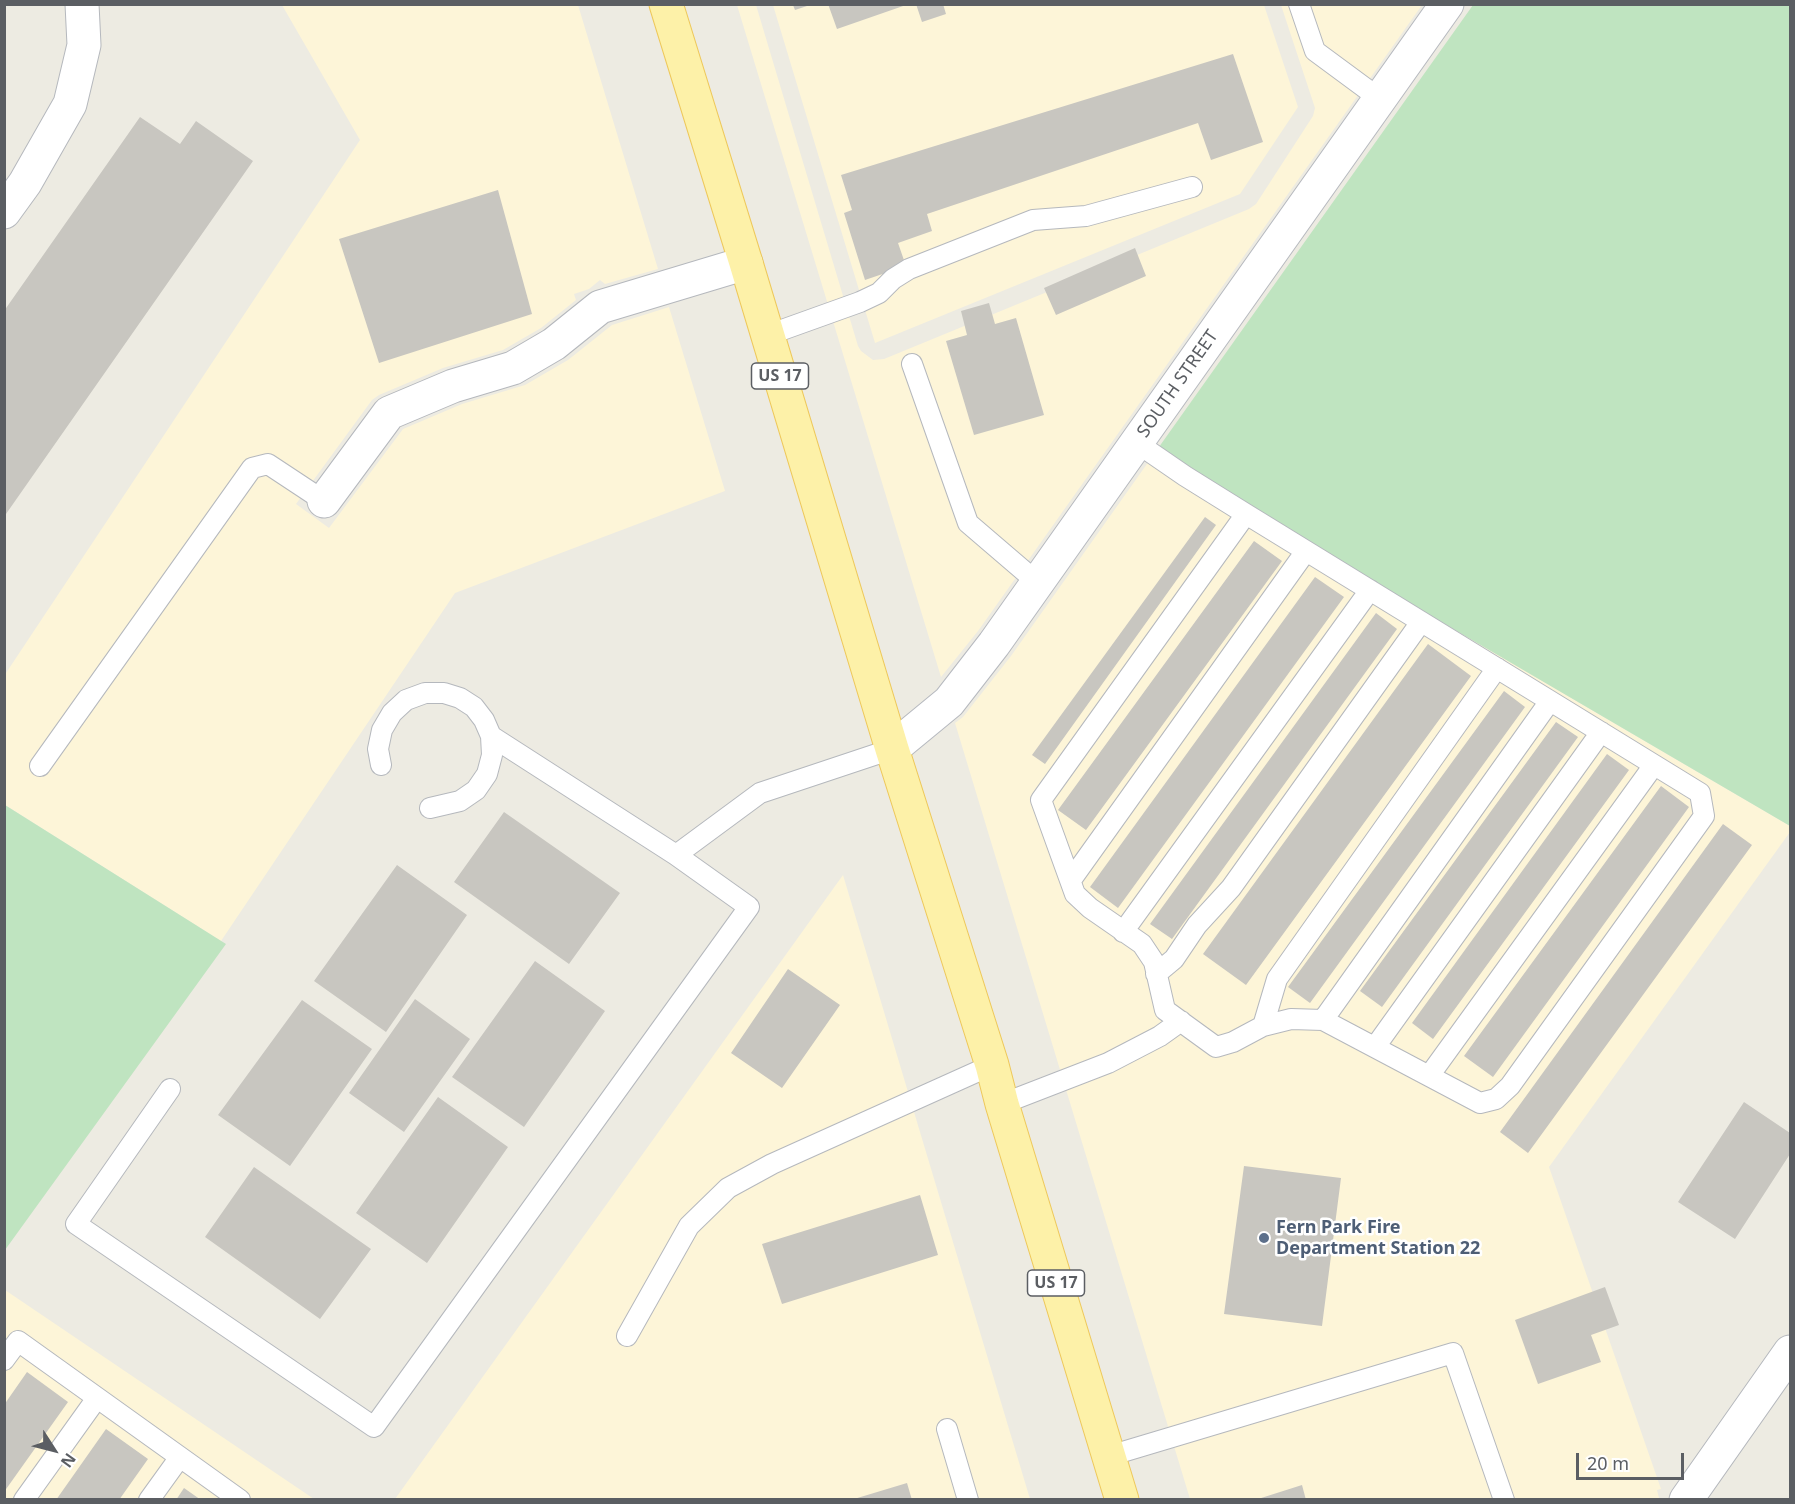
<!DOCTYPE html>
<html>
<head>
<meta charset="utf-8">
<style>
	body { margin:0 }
	#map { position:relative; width:1795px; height:1504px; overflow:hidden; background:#edebe2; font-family:"Noto Sans",sans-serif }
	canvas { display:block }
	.frame { position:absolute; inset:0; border:6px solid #5b5e63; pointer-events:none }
	.north { position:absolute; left:24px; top:1420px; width:60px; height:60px; -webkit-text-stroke:4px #fff; paint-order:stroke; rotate:126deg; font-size:16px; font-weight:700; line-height:24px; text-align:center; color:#5b5e63 }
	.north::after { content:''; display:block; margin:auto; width:21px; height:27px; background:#5b5e63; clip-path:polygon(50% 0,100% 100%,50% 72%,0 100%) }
	.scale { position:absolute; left:1576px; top:1453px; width:108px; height:27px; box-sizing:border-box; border:3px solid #5b5e63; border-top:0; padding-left:8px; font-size:18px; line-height:21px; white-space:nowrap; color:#5b5e63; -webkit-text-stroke:4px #fff; paint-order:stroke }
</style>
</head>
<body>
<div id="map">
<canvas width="1795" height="1504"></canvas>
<div class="frame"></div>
<div class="north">N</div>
<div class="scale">20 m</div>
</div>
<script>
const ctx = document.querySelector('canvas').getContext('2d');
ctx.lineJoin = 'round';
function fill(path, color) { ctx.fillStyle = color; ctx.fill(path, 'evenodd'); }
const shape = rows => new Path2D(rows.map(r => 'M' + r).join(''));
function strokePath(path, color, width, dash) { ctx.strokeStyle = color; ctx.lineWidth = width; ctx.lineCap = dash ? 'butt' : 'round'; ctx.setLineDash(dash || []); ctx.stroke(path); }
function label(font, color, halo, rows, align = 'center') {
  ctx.font = font + ' "Noto Sans",sans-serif'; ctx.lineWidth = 5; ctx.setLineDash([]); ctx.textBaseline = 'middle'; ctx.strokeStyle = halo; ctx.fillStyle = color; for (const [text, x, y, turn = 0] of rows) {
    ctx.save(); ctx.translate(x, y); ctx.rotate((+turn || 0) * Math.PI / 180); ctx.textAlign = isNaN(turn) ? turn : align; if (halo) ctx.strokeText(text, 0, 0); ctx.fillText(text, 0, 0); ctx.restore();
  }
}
fill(shape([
	[282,5,578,5,658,269,605,284,600,280,589,289,574,294,576,300,541,328,503,350,443,368,379,395,372,400,296,504,329,528,403,429,462,404,525,385,568,360,612,325,669,307,725,491,455,593,221,941,5,805,4,676,360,140],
	[737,5,756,5,858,346,861,351,873,360,884,359,1249,209,1256,204,1313,116,1315,108,1281,5,1422,5,978,631,941,677],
	[773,5,1264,5,1298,107,1240,194,875,343],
	[1154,454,1790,826,1790,832,1549,1167,1661,1489,1657,1490,1659,1498,1657,1500,1190,1499,955,723,963,717,1011,656],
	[843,875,1030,1499,395,1499],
	[5,1290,314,1499,5,1499]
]), '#fdf5d8');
fill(shape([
	[1473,5,1790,5,1790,826,1154,454],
	[5,805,226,944,5,1250]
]), '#bfe4c0');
fill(shape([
	[828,4,906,4,906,5,837,29],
	[916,4,943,4,946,14,922,22],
	[793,5,810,5,795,10],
	[1233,54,1263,142,1211,160,1198,123,927,214,932,231,898,243,906,266,865,280,844,213,852,210,841,175],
	[140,117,180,144,196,121,253,161,6,514,4,513,4,311],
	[498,190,532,314,379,363,339,239],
	[1135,248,1146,276,1056,315,1044,288],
	[989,303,995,324,1016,318,1044,415,974,435,946,341,967,335,961,311],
	[1205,517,1216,525,1045,764,1032,755],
	[1254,541,1282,561,1086,830,1058,810],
	[1315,577,1344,597,1118,908,1090,887],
	[1376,613,1397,629,1172,939,1150,924],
	[1428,644,1471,676,1246,985,1203,954],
	[1504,691,1525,707,1310,1003,1288,987],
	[1556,722,1578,737,1382,1007,1360,991],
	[1607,754,1629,770,1433,1039,1412,1023],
	[1661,786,1689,807,1493,1077,1464,1056],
	[504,812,620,893,569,964,454,882],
	[1723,824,1752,845,1528,1153,1500,1132],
	[397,865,467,915,386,1032,314,981],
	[535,961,605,1011,524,1127,452,1077],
	[788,969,840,1005,782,1088,731,1053],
	[415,999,470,1039,404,1132,349,1093],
	[302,1000,372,1049,290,1166,218,1115],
	[438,1097,508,1147,427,1263,356,1213],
	[1744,1102,1790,1133,1790,1154,1735,1239,1678,1202],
	[1244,1166,1341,1178,1322,1326,1224,1314],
	[254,1167,371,1249,320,1319,205,1237],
	[920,1195,938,1255,782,1304,762,1244],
	[1605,1287,1619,1325,1591,1335,1601,1362,1538,1384,1515,1320],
	[27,1372,68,1402,4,1492,4,1405],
	[106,1429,148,1459,119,1500,56,1500],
	[907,1483,912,1500,854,1500,854,1499],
	[1302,1485,1306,1500,1258,1500,1258,1499],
	[184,1488,201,1500,176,1500]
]), '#c8c6c0');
const lane = shape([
	[1299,4,1315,51,1380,99],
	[768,335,860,302,879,293,893,279,909,269,1033,220,1086,216,1192,187],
	[912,364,968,523,1038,583],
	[1137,443,1185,476,1246,514,1700,793,1704,816,1510,1086,1496,1099,1480,1103,1323,1020,1291,1019,1263,1026,1233,1042,1216,1047,1165,1010,1154,962,1142,944,1090,908,1075,894,1041,800,1246,514],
	[491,736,676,855],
	[381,765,378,749,382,730,392,713,406,700,425,693,444,693,460,698,474,707,484,720,491,736,492,755,487,774,476,790,460,801,430,808],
	[40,766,252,468,268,464,324,501],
	[1071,880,1306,551],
	[1123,932,1370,590],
	[1156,974,1174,959,1197,925,1231,888,1421,622],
	[1323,1020,1550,701],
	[1263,1026,1277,979,1497,668],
	[1375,1047,1601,732],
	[1429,1076,1654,765],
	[170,1089,76,1224,374,1427,749,907,676,855,760,793,892,749],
	[1002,1104,1108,1063,1160,1036,1181,1021],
	[627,1336,689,1226,728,1188,772,1164,992,1065],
	[4,1360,18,1341,240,1500],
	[947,1429,968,1500],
	[1109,1456,1453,1353,1504,1500],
	[24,1500,97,1398],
	[149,1500,180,1457]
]);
const street = shape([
	[4,212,25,183,70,104,84,45,82,4],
	[324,501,389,413,453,386,513,368,554,344,600,307,746,263],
	[1686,1500,1790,1352]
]);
const secondary = shape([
	[892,749,949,702,994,644,1447,4]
]);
const primary = shape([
	[666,4,746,263,892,749,992,1065,1002,1104,1122,1500]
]);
strokePath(lane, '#b5b8bd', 22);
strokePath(street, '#b5b8bd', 35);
strokePath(secondary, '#b6b9bf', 35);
strokePath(primary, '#eec85b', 35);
strokePath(lane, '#fff', 20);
strokePath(street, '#fff', 33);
strokePath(secondary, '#fff', 33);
strokePath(primary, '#fdf1a8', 33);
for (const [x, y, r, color] of [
	[1264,1238,6,"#5c6f8a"]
]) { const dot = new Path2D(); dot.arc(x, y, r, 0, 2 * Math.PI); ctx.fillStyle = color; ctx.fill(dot); strokePath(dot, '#fff', 2); }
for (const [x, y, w] of [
	[780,376,57],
	[1056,1283,57]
]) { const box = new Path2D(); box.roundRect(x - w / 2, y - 13, w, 26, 4.5); ctx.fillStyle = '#fff'; ctx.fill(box); strokePath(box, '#5b5e63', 1.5); }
label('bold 16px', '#5b5e63', null, [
	["US 17",780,376],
	["US 17",1056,1283]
]);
label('18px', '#5b5e63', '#fff', [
	["SOUTH STREET",1178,384,-55]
]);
label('bold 18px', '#4e5e75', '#fff', [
	["Fern Park Fire",1276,1228],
	["Department Station 22",1276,1249]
], 'left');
</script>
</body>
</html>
